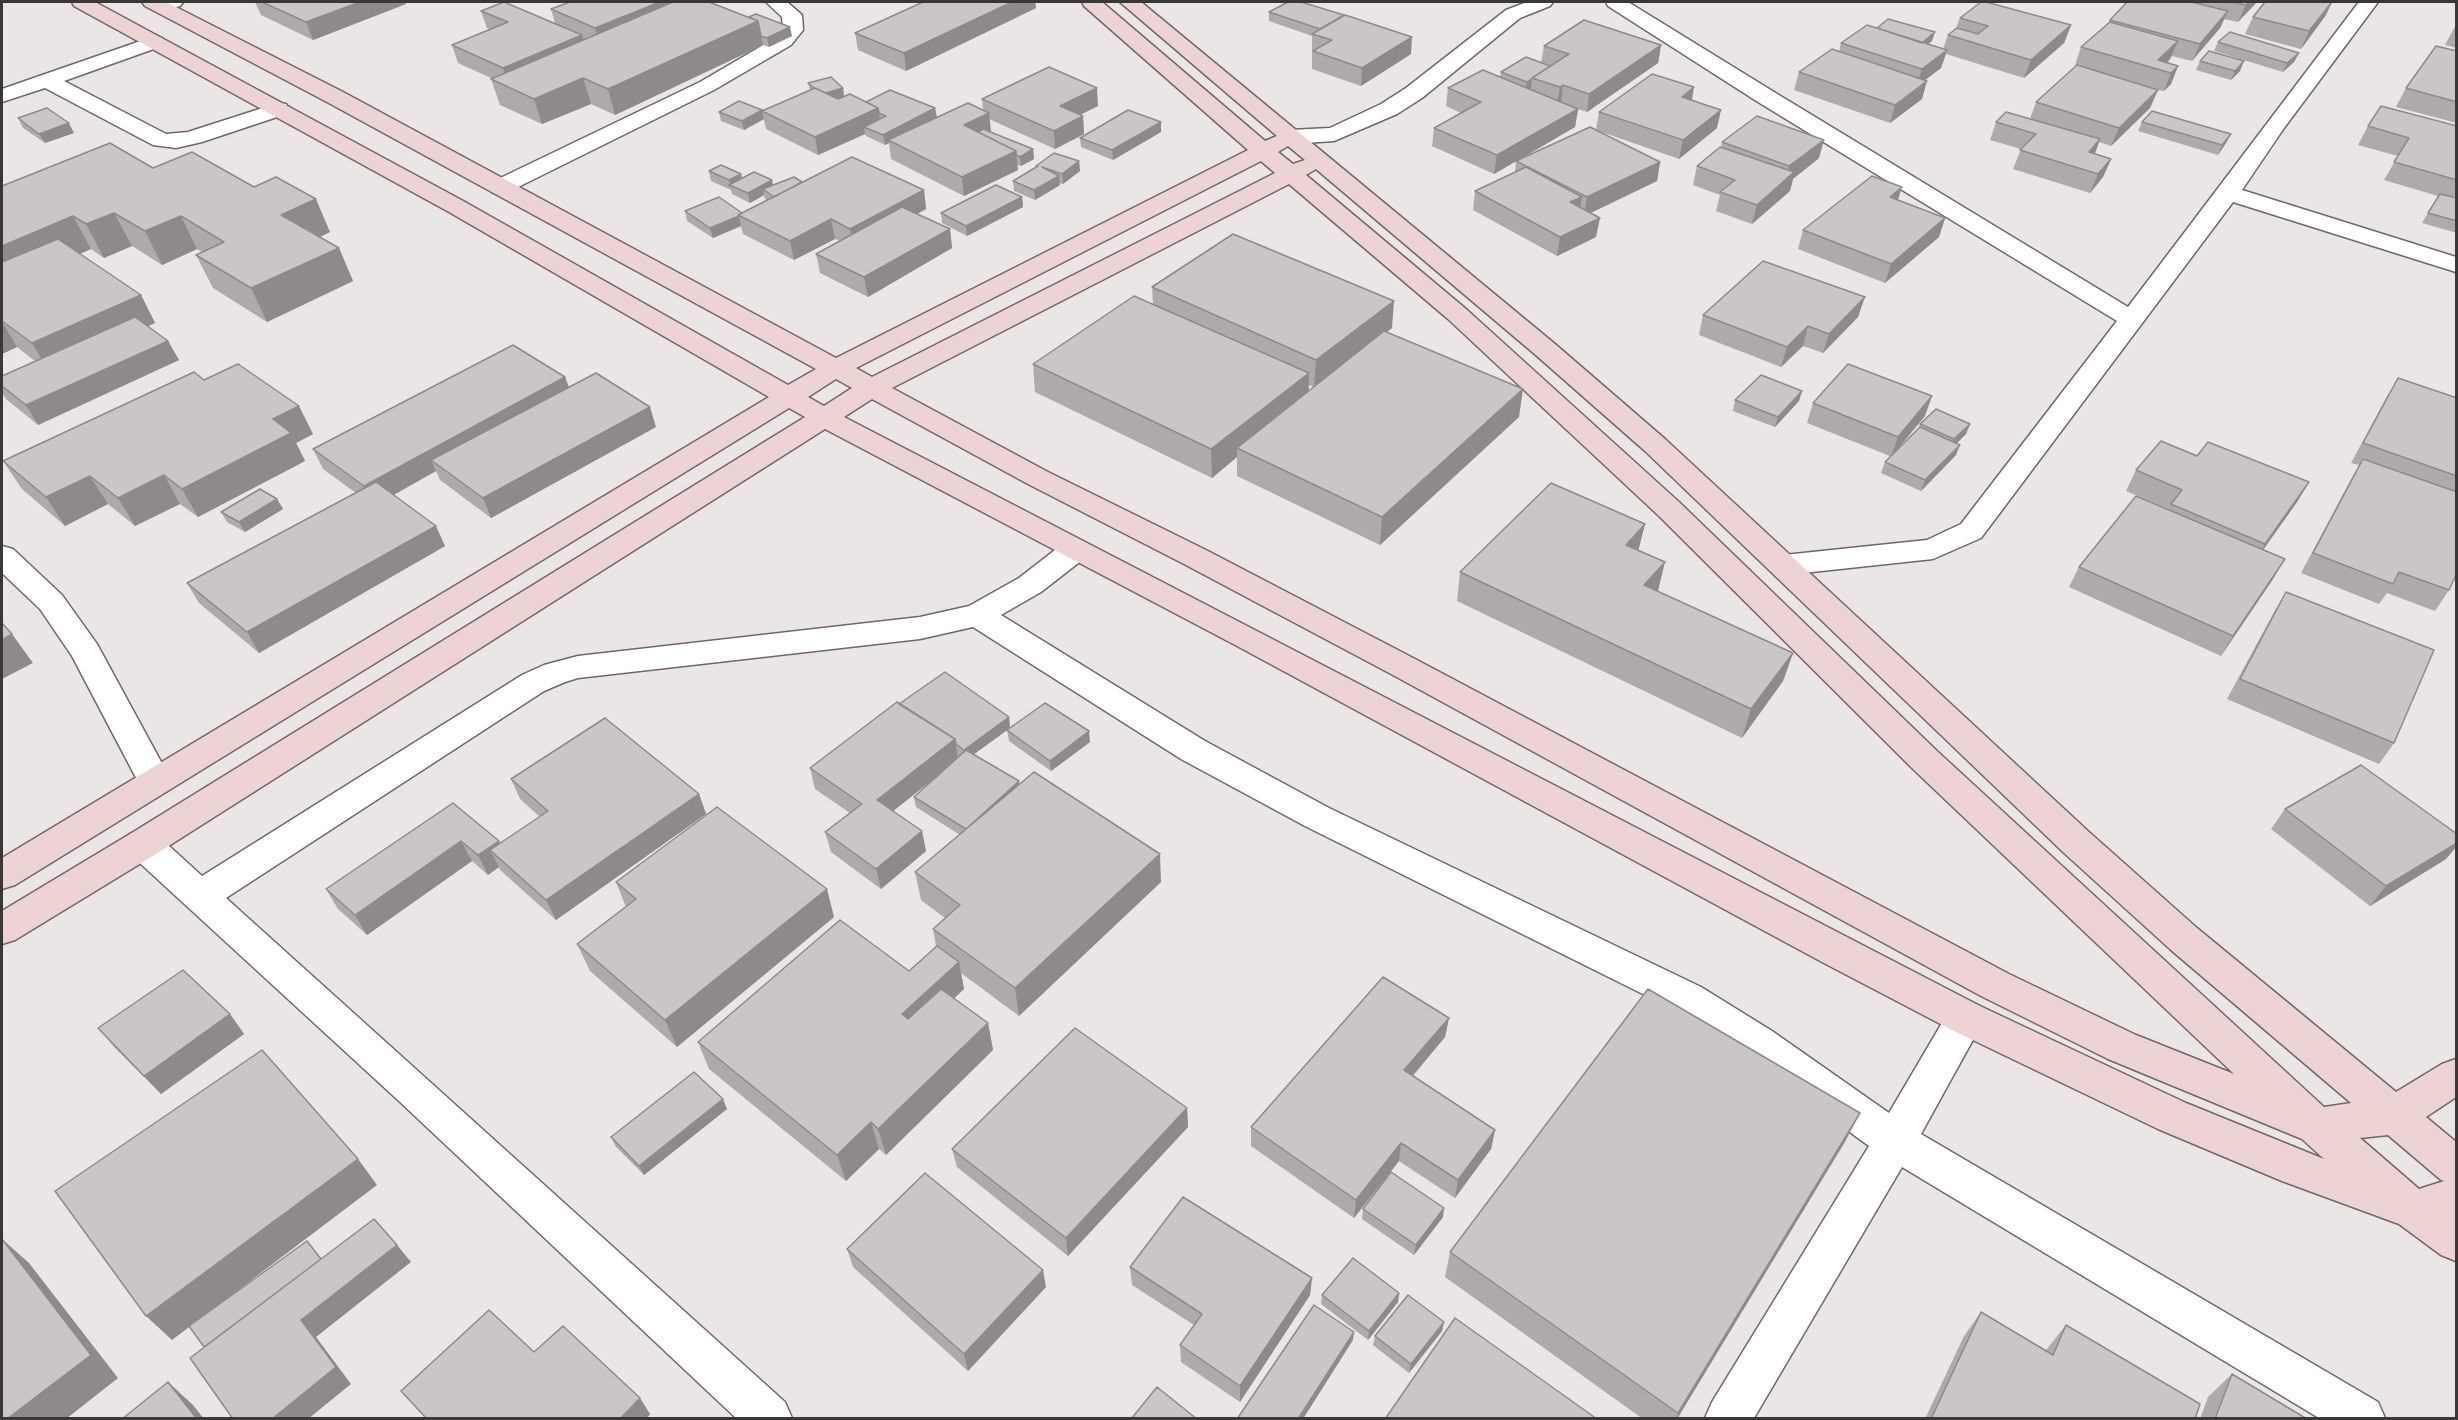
<!DOCTYPE html>
<html>
<head>
<meta charset="utf-8">
<style>
	body { margin:0 }
	#map { position:relative; width:2458px; height:1420px; overflow:hidden; background:#ece5e5; font-family:Cabin,sans-serif }
	canvas { display:block }
	.frame { position:absolute; inset:0; border:3px solid #3a3737; pointer-events:none }
</style>
</head>
<body>
<div id="map">
<canvas width="2458" height="1420"></canvas>
<div class="frame"></div>
</div>
<script>
const ctx = document.querySelector('canvas').getContext('2d');
ctx.lineJoin = 'round';
const shape = rows => new Path2D(rows.map(r => 'M' + r).join(''));
function strokePath(path, color, width, dash) { ctx.strokeStyle = color; ctx.lineWidth = width; ctx.lineCap = dash ? 'butt' : 'round'; ctx.setLineDash(dash || []); ctx.stroke(path); }
function fill(path, color) { ctx.fillStyle = color; ctx.fill(path, 'evenodd'); }
const street = shape([
	[154,2,183,2,180,6,160,12,153,10,150,6,154,2],
	[766,2,787,2,802,15,803,30,791,45,714,90,508,192,500,194,492,192,488,187,492,182,700,82,777,37,783,29,782,17,766,2],
	[1527,2,1553,2,1550,6,1520,18,1422,98,1397,114,1334,141,1290,144,1282,142,1279,137,1282,132,1290,130,1330,128,1381,104,1406,88,1506,10,1527,2],
	[1606,2,1628,2,1774,92,2128,307,2359,2,2378,2,2284,128,2242,190,2456,257,2456,272,2233,202,1981,538,1933,559,1784,575,1773,572,1769,565,1773,558,1784,555,1927,540,1961,524,2117,321,1758,102,1608,6,1606,2],
	[155,36,162,38,165,42,162,46,64,81,166,134,188,132,278,103,286,104,289,109,286,114,202,142,176,148,153,145,45,88,2,102,2,89,155,36],
	[1075,540,1086,543,1090,550,1086,557,1041,592,1001,615,1205,741,1329,808,1701,987,1772,1031,1889,1113,1952,1006,1966,1002,1980,1006,1985,1018,1921,1134,2378,1402,2385,1418,2319,1418,1902,1167,1754,1418,1705,1418,1712,1402,1869,1146,1744,1055,1673,1009,1305,826,1181,759,973,627,920,639,578,678,565,682,544,691,226,898,785,1402,792,1418,736,1418,400,1102,130,854,125,844,130,834,143,830,156,834,202,876,522,675,544,665,578,656,920,617,969,606,1019,578,1064,543,1075,540],
	[2,546,13,549,62,595,97,644,172,782,167,791,155,795,143,791,72,656,40,609,2,573,2,546]
]);
const secondary = shape([
	[72,2,95,2,465,202,788,385,816,369,327,102,145,6,142,2,166,2,343,92,836,358,1248,150,1084,6,1082,2,1102,2,1265,141,1277,136,1120,2,1141,2,1555,344,1665,439,2089,832,2197,928,2396,1092,2442,1064,2456,1059,2456,1097,2426,1117,2456,1142,2456,1261,2441,1255,2399,1224,2282,1181,2158,1129,1952,1030,1822,962,1239,647,825,429,156,854,15,940,2,944,2,911,130,834,805,417,789,408,15,885,2,889,2,858,769,397,449,212,74,6,72,2],
	[1288,146,1305,160,1293,164,1278,152,1288,146],
	[1261,161,1275,173,872,377,856,368,1261,161],
	[1316,169,1537,356,1645,451,2063,852,2171,950,2351,1103,2324,1107,1937,751,1679,502,1466,309,1306,175,1316,169],
	[1289,184,1448,319,1659,516,1913,769,2234,1074,2136,1035,2009,974,1415,659,1206,550,1048,472,892,388,1289,184],
	[836,379,852,388,824,406,808,397,836,379],
	[872,399,1028,484,1184,564,1393,675,1981,996,2108,1059,2302,1139,2324,1159,2186,1103,1980,1006,844,417,872,399],
	[2388,1135,2441,1180,2444,1181,2419,1189,2360,1138,2388,1135]
]);
strokePath(street, '#6e6868', 3);
strokePath(secondary, '#6e6868', 3);
fill(street, '#fff');
fill(secondary, '#eed3d5');
fill(shape([
	[255,2,405,2,406,4,313,40,261,15],
	[923,2,1035,2,1036,8,906,71,858,50,855,33],
	[2127,2,2257,2,2238,22,2224,19,2220,28,2192,61,2172,56,2170,59,2167,63,2178,66,2171,84,2164,91,2158,90,2150,108,2111,146,2099,142,2095,154,2111,159,2103,177,2090,193,2013,169,2021,149,1990,140,1996,122,2030,119,2036,102,2076,66,2075,65,2081,47,2108,23,2110,20],
	[551,9,792,36,769,47,763,45,615,115,591,104,542,124,500,105,491,79,493,79,458,63,452,45,491,30,487,28,481,11,555,23],
	[1269,12,1411,54,1361,86,1312,69,1312,36,1269,21],
	[2326,15,2301,49,2245,34,2253,17],
	[1960,18,2071,25,2064,43,2024,78,1946,54,1941,68,1925,80,1922,99,1890,123,1794,90,1799,72,1839,52,1841,43,1877,28,1932,41,1928,44,1943,49,1948,35,1956,28],
	[2457,23,2457,48,2445,45],
	[2218,42,2299,53,2294,62,2283,72,2214,51],
	[1661,45,1658,63,1587,112,1578,109,1575,127,1521,159,1660,162,1657,181,1591,213,1596,237,1557,256,1473,210,1475,191,1515,172,1516,161,1494,174,1432,146,1434,128,1461,113,1446,106,1448,88,1500,77,1501,72,1541,63,1544,46],
	[2457,51,2457,123,2396,107,2406,88],
	[2200,61,2240,71,2231,80,2196,70],
	[808,83,843,88,844,97,866,102,935,108,937,118,983,111,982,99,1098,106,1080,115,1083,116,1084,134,1055,149,989,119,991,132,990,132,1033,149,1034,159,1021,166,1017,165,1018,170,964,196,891,159,889,143,885,145,866,136,865,134,818,155,766,129,762,111,810,90],
	[1692,101,1717,128,1679,159,1596,130,1599,112],
	[762,110,764,119,744,130,721,121,719,112],
	[18,118,74,133,45,143,23,128],
	[2142,122,2226,143,2218,155,2138,131],
	[2368,126,2457,126,2457,192,2454,197,2457,198,2457,233,2422,223,2438,196,2384,180,2398,156,2358,145],
	[1161,132,1113,160,1081,147,1080,138],
	[1722,142,1819,158,1793,179,1790,191,1752,224,1716,211,1720,195,1693,185,1697,166,1721,148],
	[1079,161,1080,171,1063,184,1059,183,1060,185,1035,200,1014,191,1013,181,1036,168,1036,166],
	[153,168,330,232,320,237,339,248,353,281,267,322,213,288,196,255,202,252,197,249,162,265,132,246,104,258,91,249,80,254,141,295,155,323,148,326,168,341,179,360,38,425,6,399,2,393,2,376,35,361,17,347,2,354,2,186],
	[709,171,741,174,742,178,772,180,773,186,802,182,924,190,926,209,917,214,950,229,952,248,868,297,820,273,816,254,840,241,835,239,794,260,743,234,741,226,713,238,687,221,685,211,742,213,767,200,765,199,764,195,750,203,732,194,731,190,711,181],
	[1022,197,1023,207,967,236,942,223,941,213],
	[1945,218,1939,237,1885,283,1798,249,1803,230],
	[1152,287,1392,328,1387,332,1519,417,1380,545,1237,476,1237,457,1212,478,1035,392,1033,364,1153,304],
	[1309,385,1313,387,1309,391],
	[1703,315,1858,317,1823,353,1803,346,1781,367,1699,335],
	[565,377,569,387,656,427,491,518,440,480,436,471,394,495,445,546,259,653,199,603,187,583,356,493,323,469,313,449],
	[2398,378,2457,398,2457,489,2455,492,2449,590,2435,611,2387,593,2379,604,2301,573,2351,479,2359,465,2351,463,2386,398],
	[204,380,313,434,296,443,305,461,198,517,180,504,135,526,108,504,65,526,22,489,3,461],
	[1802,391,1799,401,1775,427,1733,411,1735,400],
	[1813,403,1925,416,1894,453,1918,430,1920,424,1970,424,1966,434,1957,443,1956,455,1921,491,1881,473,1885,462,1890,456,1807,423],
	[2197,456,2309,482,2297,502,2263,550,2273,579,2221,656,2069,587,2079,567,2168,510,2169,509,2126,491,2136,470],
	[277,499,283,509,245,532,227,522,221,512],
	[1639,551,1657,591,1793,653,1783,681,1742,738,1457,601,1460,572],
	[2286,592,2394,743,2379,764,2227,699,2274,612],
	[900,704,1009,717,1010,728,974,754,1161,882,1019,1016,961,973,964,989,954,998,988,1023,993,1050,886,1155,879,1149,846,1181,709,1069,698,1042,909,971,936,946,933,929,945,918,921,900,915,872,960,835,916,807,914,797,934,779,893,811,922,831,926,851,881,889,831,852,825,832,850,813,815,789,810,768],
	[1007,730,1090,742,1051,771,1009,741],
	[511,779,699,794,706,814,556,920,500,870,499,867,488,875,472,861,367,935,338,909,326,889,453,803,501,843,540,817,520,799],
	[2285,809,2446,859,2370,906,2271,829],
	[616,882,834,917,677,1047,590,971,577,944,626,907],
	[230,1014,244,1034,161,1094,115,1048,98,1028],
	[1449,1018,1445,1037,1413,1076,1495,1130,1491,1149,1455,1198,1399,1161,1354,1218,1251,1146,1251,1127],
	[1187,1108,1188,1127,1068,1256,957,1167,952,1149],
	[727,1109,644,1175,616,1147,611,1137],
	[1846,1140,1677,1419,1643,1419,1445,1277,1450,1252],
	[1363,1209,1443,1217,1414,1255,1362,1219],
	[847,1249,1046,1287,968,1371,853,1267],
	[1130,1267,1312,1278,1310,1295,1240,1402,1181,1362,1180,1345,1194,1325,1132,1285],
	[1399,1293,1398,1302,1368,1340,1321,1304,1322,1295],
	[1981,1312,2046,1350,2066,1325,2195,1419,1925,1419,1964,1336],
	[1442,1331,1409,1373,1373,1345,1375,1336],
	[2232,1374,2307,1419,2200,1419,2208,1397],
	[401,1391,650,1414,646,1419,426,1419]
]), '#afa9a9');
fill(shape([
	[360,2,405,2,406,4,313,40,306,22],
	[660,2,683,2,600,46,595,28],
	[1012,2,1035,2,1036,8,906,71,904,53],
	[2249,2,2257,2,2238,22,2246,5],
	[2332,2,2326,15,2301,49,2309,31],
	[2228,11,2220,28,2192,61,2200,44],
	[758,21,763,45,615,115,608,89],
	[2071,25,2064,43,2024,78,2031,60],
	[790,27,792,36,769,47,767,38],
	[1935,32,1932,41,1914,56,1917,47],
	[582,35,587,52,509,86,503,68],
	[1412,37,1411,54,1361,86,1362,68],
	[2178,41,2170,59,2159,70,2158,60],
	[1661,45,1658,63,1587,112,1589,94],
	[1947,50,1941,68,1916,87,1922,69],
	[2299,53,2294,62,2283,72,2287,63],
	[2244,61,2240,71,2231,80,2235,71],
	[2178,66,2171,84,2164,91,2171,73],
	[583,78,591,104,542,124,534,99],
	[1532,79,1531,88,1525,91,1527,82],
	[1927,81,1922,99,1890,123,1895,105],
	[1563,85,1561,103,1557,105,1560,87],
	[1694,87,1691,106,1682,97],
	[843,88,844,98,822,104,820,95],
	[1097,88,1098,106,1061,124,1060,106],
	[2158,90,2150,108,2111,146,2119,128],
	[878,108,881,126,864,127,865,134,818,155,815,137],
	[935,108,937,118,888,140,889,143,885,145,883,135],
	[1578,109,1575,127,1494,174,1497,155],
	[762,110,764,119,744,130,742,121],
	[1721,110,1717,128,1679,159,1683,140],
	[989,113,991,132,976,139,964,125],
	[1083,116,1084,134,1055,149,1054,131],
	[1161,122,1161,132,1113,160,1112,150],
	[69,123,74,133,45,143,39,134],
	[2231,134,2226,143,2218,155,2222,145],
	[2100,139,2093,158,2081,171,2089,152],
	[1824,140,1819,158,1793,179,1790,191,1752,224,1757,205,1786,180,1789,166],
	[1033,149,1034,159,1021,166,1020,157],
	[1016,151,1018,170,964,196,962,177],
	[2111,159,2103,177,2090,193,2098,174],
	[1079,161,1080,171,1063,184,1062,174],
	[1660,162,1657,181,1584,216,1587,197],
	[741,174,743,184,730,185,729,180],
	[1059,176,1060,185,1035,200,1034,190],
	[772,180,774,190,763,189,764,195,750,203,748,193],
	[1902,187,1896,206,1890,197],
	[924,190,926,209,854,248,850,229],
	[1022,197,1023,207,967,236,966,226],
	[1582,197,1579,216,1570,202],
	[316,199,330,232,296,248,281,215],
	[114,213,132,246,104,258,86,224],
	[73,216,91,249,2,287,2,246],
	[181,216,197,249,162,265,145,231],
	[739,216,741,226,713,238,710,228],
	[1600,218,1596,237,1557,256,1560,237],
	[1945,218,1939,237,1885,283,1891,264],
	[831,219,835,239,794,260,790,241],
	[950,229,952,248,868,297,864,277],
	[339,248,353,281,267,322,251,288],
	[141,295,155,323,49,371,32,343],
	[1865,297,1858,317,1823,353,1829,334],
	[1394,301,1392,328,1314,388,1316,360],
	[2,322,17,347,2,354],
	[1808,326,1803,346,1781,367,1787,347],
	[168,341,179,360,38,425,26,405],
	[1309,373,1308,401,1237,448,1237,457,1212,478,1211,449],
	[565,377,572,397,431,460,436,471,373,506,364,486],
	[1523,389,1519,417,1380,545,1382,517],
	[1802,391,1799,401,1775,427,1778,417],
	[1932,396,1925,416,1891,457,1898,437],
	[299,406,313,434,296,443,305,461,198,517,182,489,273,419],
	[650,407,656,427,491,518,483,498],
	[1970,424,1966,434,1950,450,1954,439],
	[1960,445,1956,455,1921,491,1925,480],
	[164,475,180,504,135,526,118,498],
	[90,476,108,504,65,526,46,497],
	[2309,482,2297,502,2253,564,2265,544],
	[277,499,283,509,245,532,239,522],
	[1645,524,1638,552,1626,545],
	[436,526,445,546,259,653,247,632],
	[2285,559,2273,579,2221,656,2233,636],
	[1665,562,1658,591,1637,614,1644,585],
	[12,634,33,663,2,679,2,640],
	[1793,653,1783,681,1742,738,1751,709],
	[1009,717,1010,728,966,760,964,750],
	[1089,731,1090,742,1051,771,1050,761],
	[955,739,958,759,882,820,877,800],
	[1019,781,1020,792,967,839,966,829],
	[699,794,706,814,556,920,546,900],
	[922,831,926,851,881,889,876,869],
	[461,841,472,861,367,935,355,915],
	[499,841,509,861,490,850,499,867,488,875,478,855],
	[2457,843,2457,846,2446,859,2370,906,2386,886],
	[1160,854,1161,882,1019,1016,1015,988],
	[827,889,834,917,677,1047,665,1020],
	[959,962,964,989,909,1041,902,1014],
	[230,1014,244,1034,161,1094,144,1076],
	[1449,1018,1445,1037,1401,1089,1404,1070],
	[988,1023,993,1050,886,1155,878,1129],
	[723,1099,727,1109,644,1175,639,1166],
	[1187,1108,1188,1127,1068,1256,1066,1238],
	[1860,1113,1846,1140,1677,1419,1675,1419],
	[871,1122,879,1149,846,1181,837,1155],
	[1495,1130,1491,1149,1455,1198,1458,1180],
	[1401,1143,1399,1161,1354,1218,1356,1200],
	[358,1159,377,1185,172,1340,146,1316],
	[1444,1208,1443,1217,1414,1255,1416,1245],
	[2,1239,29,1263,118,1378,66,1419,7,1419],
	[397,1245,411,1262,316,1337,351,1384,308,1419,272,1419,301,1320],
	[1043,1270,1046,1287,968,1371,964,1354],
	[1312,1278,1310,1295,1240,1402,1240,1386],
	[1399,1293,1398,1302,1368,1340,1369,1331],
	[1444,1322,1442,1331,1409,1373,1411,1364],
	[1354,1332,1353,1340,1303,1419,1298,1419],
	[168,1382,193,1405,204,1419,197,1419],
	[640,1398,650,1414,646,1419,620,1419]
]), '#8f8a8a');
const building = shape([
	[262,2,360,2,306,22,262,2],
	[504,2,582,35,503,68,452,45,508,22,481,11,504,2],
	[570,2,660,2,595,28,551,9,570,2],
	[673,2,709,2,758,21,608,89,583,78,534,99,491,79,673,2],
	[923,2,1012,2,904,53,855,33,923,2],
	[1288,2,1301,2,1344,15,1320,29,1269,12,1288,2],
	[1981,2,1986,2,2071,25,2031,60,1948,35,1957,28,1978,34,1988,26,1960,18,1981,2],
	[2127,2,2191,2,2228,11,2200,44,2110,20,2127,2],
	[2233,2,2249,2,2246,5,2233,2],
	[2265,2,2332,2,2309,31,2253,17,2265,2],
	[756,14,790,27,767,38,761,36,758,21,749,17,756,14],
	[1345,15,1412,37,1362,68,1313,51,1332,40,1312,34,1345,15],
	[1888,19,1935,32,1922,43,1877,28,1888,19],
	[1584,20,1661,45,1589,94,1563,85,1560,87,1532,78,1569,54,1544,46,1584,20],
	[2110,22,2178,41,2158,60,2178,66,2171,73,2081,47,2110,22],
	[1867,25,1947,50,1922,69,1841,43,1867,25],
	[2230,32,2299,53,2287,63,2218,42,2230,32],
	[2436,46,2457,51,2457,102,2406,88,2436,46],
	[1832,49,1927,81,1895,105,1799,72,1832,49],
	[2209,51,2244,61,2235,71,2200,61,2209,51],
	[1526,57,1550,66,1527,82,1501,72,1526,57],
	[2077,65,2158,90,2119,128,2036,102,2077,65],
	[1049,67,1097,88,1060,106,1083,116,1054,131,982,99,1049,67],
	[1483,70,1578,109,1497,155,1434,128,1481,102,1448,88,1483,70],
	[1652,74,1694,87,1682,97,1721,110,1683,140,1599,112,1652,74],
	[831,77,843,88,826,93,815,88,814,88,808,83,831,77],
	[815,88,838,99,850,94,878,108,815,137,762,111,815,88],
	[890,90,935,108,883,135,864,127,886,116,879,113,878,108,866,102,890,90],
	[739,101,762,110,742,121,719,112,739,101],
	[968,103,989,113,964,125,1016,151,962,177,888,140,968,103],
	[2381,106,2457,126,2457,180,2394,162,2409,138,2368,126,2381,106],
	[47,108,69,123,39,134,18,118,47,108],
	[1128,110,1161,122,1112,150,1080,138,1128,110],
	[2152,111,2231,134,2222,145,2142,122,2152,111],
	[2006,112,2100,139,2089,152,2111,159,2098,174,2020,150,2036,134,1996,122,2006,112],
	[1757,116,1824,140,1789,166,1722,142,1757,116],
	[1590,127,1660,162,1587,197,1516,161,1590,127],
	[983,129,1033,149,1020,157,1016,155,1016,151,978,132,983,129],
	[110,143,153,168,192,152,254,187,276,177,316,199,281,215,339,248,251,288,196,255,224,242,181,216,145,231,114,213,86,224,73,216,2,246,2,186,110,143],
	[1720,147,1794,172,1757,205,1720,192,1735,180,1697,166,1720,147],
	[1054,153,1079,161,1062,174,1042,167,1059,176,1034,190,1013,181,1038,166,1036,166,1054,153],
	[852,157,924,190,850,229,831,219,790,241,738,215,852,157],
	[721,165,741,174,729,180,709,171,721,165],
	[1526,167,1582,197,1570,202,1600,218,1560,237,1475,191,1526,167],
	[754,172,772,180,748,193,729,185,754,172],
	[1872,176,1902,187,1890,197,1945,218,1891,264,1803,230,1872,176],
	[794,177,802,182,774,197,763,189,794,177],
	[996,185,1022,197,966,226,941,213,996,185],
	[2440,194,2457,198,2457,221,2428,213,2440,194],
	[719,197,742,213,738,215,739,216,710,228,685,211,719,197],
	[902,207,950,229,864,277,816,254,902,207],
	[1233,234,1394,301,1316,360,1152,287,1233,234],
	[58,239,141,295,32,343,2,321,2,262,58,239],
	[1763,261,1865,297,1829,334,1808,326,1787,347,1703,315,1763,261],
	[1134,296,1309,373,1211,449,1033,364,1134,296],
	[135,317,168,341,26,405,2,386,2,376,135,317],
	[1384,331,1523,389,1382,517,1237,448,1384,331],
	[513,345,565,377,364,486,313,449,513,345],
	[238,364,299,406,273,419,291,433,182,489,164,475,118,498,90,476,46,497,3,461,194,372,204,380,238,364],
	[1848,364,1932,396,1898,437,1813,403,1848,364],
	[596,373,650,407,483,498,431,460,596,373],
	[1761,375,1802,391,1778,417,1735,400,1761,375],
	[2398,378,2457,398,2457,476,2363,443,2398,378],
	[1936,409,1970,424,1954,439,1920,424,1936,409],
	[1920,427,1960,445,1925,480,1885,462,1920,427],
	[2161,441,2197,456,2208,442,2309,482,2265,544,2171,504,2182,490,2136,470,2161,441],
	[2363,459,2457,492,2457,573,2449,590,2399,572,2393,584,2313,553,2363,459],
	[376,482,436,526,247,632,187,583,376,482],
	[1551,483,1645,524,1626,545,1665,562,1644,585,1793,653,1751,709,1460,572,1551,483],
	[260,489,277,499,239,522,221,512,260,489],
	[2136,496,2285,559,2233,636,2079,567,2136,496],
	[2286,592,2434,650,2394,743,2240,679,2286,592],
	[2,623,12,634,2,640,2,623],
	[945,672,1009,717,964,750,956,744,955,739,899,704,945,672],
	[897,702,955,739,877,800,922,831,876,869,825,832,862,804,810,768,897,702],
	[1045,703,1089,731,1050,761,1007,730,1045,703],
	[605,718,699,794,546,900,490,850,548,811,511,779,605,718],
	[966,750,1019,781,966,829,914,797,966,750],
	[2361,765,2457,834,2457,843,2386,886,2285,809,2361,765],
	[1034,772,1160,854,1015,988,933,929,960,905,915,872,1034,772],
	[453,803,499,841,478,855,461,841,355,915,326,889,453,803],
	[717,807,827,889,665,1020,577,944,636,899,616,882,717,807],
	[840,920,909,971,937,946,959,962,902,1014,908,1019,941,989,988,1023,878,1129,871,1122,837,1155,698,1042,840,920],
	[183,970,230,1014,144,1076,98,1028,183,970],
	[1383,977,1449,1018,1404,1070,1495,1130,1458,1180,1401,1143,1356,1200,1251,1127,1383,977],
	[1648,989,1860,1113,1678,1413,1450,1252,1648,989],
	[1075,1028,1187,1108,1066,1238,952,1149,1075,1028],
	[262,1050,358,1159,146,1316,55,1191,262,1050],
	[694,1072,723,1099,639,1166,611,1137,694,1072],
	[1391,1172,1444,1208,1416,1245,1363,1209,1391,1172],
	[925,1173,1043,1270,964,1354,847,1249,925,1173],
	[1183,1197,1312,1278,1240,1386,1180,1345,1202,1314,1130,1267,1183,1197],
	[374,1219,397,1245,301,1320,336,1367,272,1419,233,1419,190,1358,374,1219],
	[2,1239,91,1355,7,1419,2,1419,2,1239],
	[307,1241,321,1259,204,1347,189,1326,307,1241],
	[1353,1258,1399,1293,1369,1331,1322,1295,1353,1258],
	[1408,1295,1444,1322,1411,1364,1375,1336,1408,1295],
	[1314,1305,1354,1332,1298,1419,1237,1419,1314,1305],
	[489,1310,534,1352,563,1326,640,1398,620,1419,427,1419,401,1391,489,1310],
	[1981,1312,2053,1355,2066,1325,2200,1404,2195,1419,1931,1419,1981,1312],
	[1455,1318,1597,1419,1385,1419,1455,1318],
	[2232,1374,2307,1419,2215,1419,2232,1374],
	[168,1382,197,1419,122,1419,168,1382],
	[1157,1387,1197,1419,1131,1419,1157,1387]
]);
fill(building, '#ccc5c5');
strokePath(building, '#8f8a8a', 1.5);
</script>
</body>
</html>
